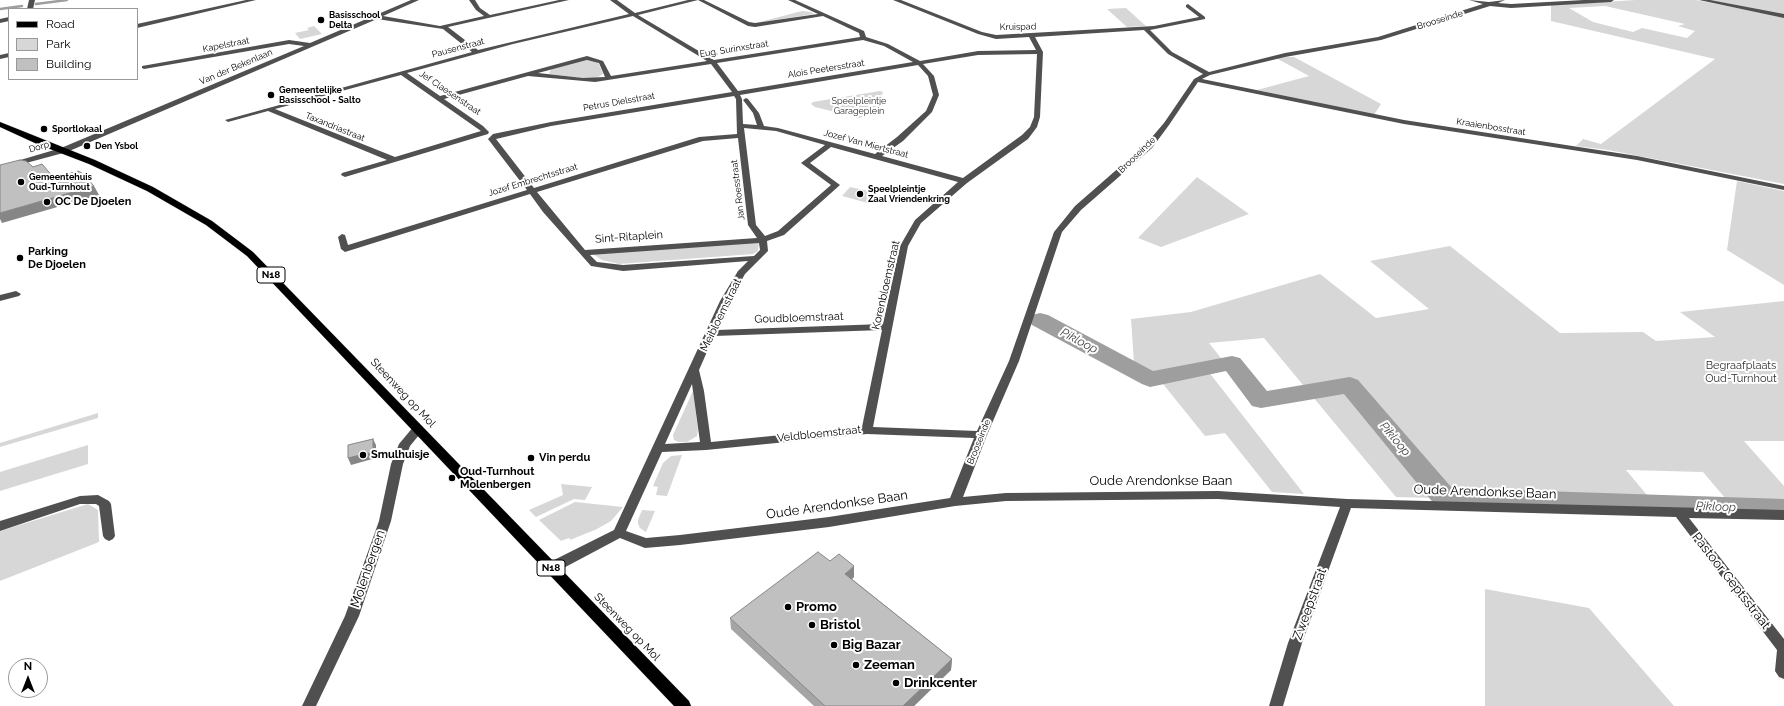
<!DOCTYPE html>
<html>
<head>
<meta charset="utf-8">
<style>
	body { margin:0 }
	#map { position:relative; width:1784px; height:706px; overflow:hidden; background:#fff; font-family:Raleway,sans-serif }
	canvas { display:block }
	.legend { position:absolute; left:8px; top:8px; width:130px; height:72px; box-sizing:border-box; background:#fff; border:1px solid #999; margin:0; padding:5px 7px; list-style:none; font-size:12px; color:#000 }
	.legend li { display:flex; align-items:center; gap:8px; height:20px }
	.legend b { width:20px; border:1px solid #999 }
	.north { position:absolute; left:8px; top:658px; width:40px; height:40px; box-sizing:border-box; background:#fff; border:1px solid #999; border-radius:50%; rotate:0deg; font-size:11px; font-weight:700; line-height:16px; text-align:center; color:#000 }
	.north::after { content:''; display:block; margin:auto; width:14px; height:18px; background:#000; clip-path:polygon(50% 0,100% 100%,50% 72%,0 100%) }
</style>
</head>
<body>
<div id="map">
<canvas width="1784" height="706"></canvas>
<ul class="legend">
<li><b style="height:5px;background:#000"></b>Road</li>
<li><b style="height:11px;background:#d7d7d7"></b>Park</li>
<li><b style="height:11px;background:#c0c0c0"></b>Building</li>
</ul>
<div class="north">N</div>
</div>
<script>
const ctx = document.querySelector('canvas').getContext('2d');
ctx.lineJoin = 'round';
function fill(path, color) { ctx.fillStyle = color; ctx.fill(path, 'evenodd'); }
const shape = rows => new Path2D(rows.map(r => 'M' + r).join(''));
function strokePath(path, color, width, dash) { ctx.strokeStyle = color; ctx.lineWidth = width; ctx.lineCap = dash ? 'butt' : 'round'; ctx.setLineDash(dash || []); ctx.stroke(path); }
function label(font, color, halo, rows, align = 'center') {
  ctx.font = font + ' Raleway,sans-serif'; ctx.lineWidth = 4; ctx.setLineDash([]); ctx.textBaseline = 'middle'; ctx.strokeStyle = halo; ctx.fillStyle = color; for (const [text, x, y, turn = 0] of rows) {
    ctx.save(); ctx.translate(x, y); ctx.rotate((+turn || 0) * Math.PI / 180); ctx.textAlign = isNaN(turn) ? turn : align; if (halo) ctx.strokeText(text, 0, 0); ctx.fillText(text, 0, 0); ctx.restore();
  }
}
fill(shape([
	[1636,0,1696,0,1784,17,1784,184,1608,150,1576,146,1583,139,1601,144,1715,59,1551,21,1551,5],
	[1605,6,1685,24,1678,26,1695,31,1687,38,1642,28,1633,32,1593,22,1569,8],
	[1707,0,1784,0,1784,15],
	[1126,8,1146,26,1127,27,1107,9],
	[802,11,811,12,814,14,756,23],
	[314,26,322,34,300,39,295,33,309,30,307,28],
	[1284,57,1294,57,1381,104,1374,115,1257,90,1309,76,1276,58],
	[588,60,598,62,603,74,598,77,588,79,549,74,551,69],
	[880,91,883,92,878,106,860,118,815,107,811,104,813,102],
	[1197,177,1249,214,1161,247,1138,238],
	[1737,181,1784,191,1784,285,1727,250],
	[850,187,878,193,868,203,842,196],
	[759,242,758,251,753,254,619,264,602,260,593,254],
	[1450,246,1560,333,1643,332,1656,341,1715,337,1680,312,1784,301,1784,441,1744,441,1784,486,1784,506,1731,505,1703,472,1626,470,1652,501,1453,494,1435,498,1396,497,1264,338,1209,343,1228,367,1208,371,1304,494,1272,492,1225,433,1205,436,1155,374,1142,373,1134,363,1131,319,1191,312,1320,274,1376,318,1429,309,1370,261],
	[693,391,698,430,697,436,687,442,679,442,674,440,673,435],
	[98,413,98,418,0,447,0,443],
	[88,445,88,464,0,491,0,472],
	[682,455,667,496,656,495,658,487,653,486,663,463,671,456],
	[561,484,592,487,585,500,574,499,536,517,529,510,563,495],
	[575,502,623,507,611,521,597,529,570,540,570,538,566,539,561,541,539,520],
	[88,504,98,510,99,542,0,581,0,531],
	[642,510,655,511,646,532,640,528,638,524,638,520],
	[1485,589,1589,608,1674,706,1485,706]
]), '#d7d7d7');
strokePath(shape([
	[36,4,67,0],
	[0,9,22,6]
]), '#9e9e9e', 2.5);
fill(shape([
	[1040,313,1048,315,1153,371,1232,356,1240,358,1267,391,1350,377,1358,380,1452,488,1784,499,1784,519,1445,508,1435,505,1344,394,1261,408,1252,406,1226,371,1150,387,1142,384,1032,325,1029,320,1032,315,1040,313]
]), '#9e9e9e');
const major = shape([
	[0,122,95,160,153,187,212,221,253,252,689,701,691,706,674,706,247,256,206,225,147,191,89,164,37,144,0,127,0,122]
]);
strokePath(major, '#dbdbdb', 1);
fill(shape([
	[29,0,35,0,33,9,27,9,29,0],
	[246,0,256,0,137,28,137,24,246,0],
	[411,0,419,0,383,16,440,26,484,16,476,10,469,0,475,0,480,8,490,15,559,0,569,0,448,27,478,50,629,14,610,0,617,0,635,13,688,0,704,0,749,22,755,23,818,14,788,0,795,0,864,31,866,37,888,44,920,61,978,51,1036,50,1029,37,996,39,978,34,893,0,901,0,982,32,996,35,1154,26,1199,17,1186,7,1186,5,1188,4,1205,17,1205,19,1150,30,1172,52,1209,72,1285,53,1378,37,1483,4,1469,0,1489,2,1505,0,1498,3,1511,4,1584,0,1614,0,1611,2,1511,8,1490,6,1381,40,1285,57,1210,75,1202,79,1404,120,1637,156,1784,186,1784,190,1637,160,1404,124,1198,82,1169,125,1152,148,1081,210,1062,232,1019,361,987,435,963,497,1006,493,1218,491,1347,499,1784,510,1784,520,1689,518,1784,639,1784,679,1779,677,1775,671,1777,650,1676,517,1351,508,1302,643,1283,706,1269,706,1288,643,1340,507,1218,499,1006,501,955,506,829,527,680,545,645,548,620,538,556,572,551,573,546,572,545,568,546,564,614,530,720,301,738,271,748,261,623,271,591,266,543,212,530,194,345,252,341,249,338,237,342,234,345,235,348,245,527,190,488,139,493,134,551,122,732,92,711,64,595,82,528,76,444,99,483,126,489,132,488,134,345,177,341,175,342,173,387,160,268,111,228,122,225,120,472,52,443,29,377,19,67,152,0,170,0,166,61,148,304,46,289,44,144,69,142,68,142,66,289,40,310,43,411,0],
	[698,0,748,26,755,27,823,16,859,33,860,37,714,60,638,15,698,0],
	[633,16,707,61,611,76,603,61,587,56,440,96,407,73,513,44,633,16],
	[1144,30,1168,54,1203,74,1194,79,1164,123,1146,144,1075,206,1054,232,1009,361,977,431,873,427,908,246,921,223,967,183,1028,139,1037,127,1040,117,1043,52,1035,37,1144,30],
	[863,40,884,46,913,62,738,91,717,63,863,40],
	[1037,54,1034,117,1030,127,1022,135,963,178,882,156,903,141,932,112,939,95,934,76,923,64,978,55,1037,54],
	[587,60,599,63,605,77,583,78,538,73,587,60],
	[918,65,928,76,933,95,926,111,897,137,875,154,778,128,764,126,759,113,748,99,746,98,743,100,753,113,757,125,743,124,742,99,740,95,918,65],
	[401,75,481,131,395,157,275,109,401,75],
	[734,96,736,99,737,134,699,137,534,188,496,139,551,126,734,96],
	[744,128,776,131,825,145,801,163,831,185,778,231,765,236,756,225,744,128],
	[738,138,748,225,757,238,585,250,537,192,703,141,738,138],
	[831,147,958,182,915,220,900,246,883,324,717,330,730,301,745,274,768,251,767,241,784,235,840,185,810,163,831,147],
	[759,243,760,250,754,256,623,265,597,262,590,255,759,243],
	[882,330,862,427,711,442,704,391,699,370,714,336,882,330],
	[692,384,700,442,665,444,692,384],
	[867,434,974,438,950,498,829,517,680,535,646,538,626,531,662,452,706,450,867,434],
	[1699,0,1710,0,1784,14,1784,18,1699,0],
	[9,17,9,21,0,23,0,19,9,17],
	[9,53,9,57,0,59,0,55,9,53],
	[16,291,21,294,19,296,0,301,0,295,16,291],
	[418,425,422,426,424,429,410,446,403,464,391,521,359,616,316,706,302,706,345,616,379,521,391,464,399,444,414,426,418,425],
	[98,495,109,501,111,504,115,536,113,539,109,541,105,539,103,536,99,506,96,504,80,504,0,531,0,521,80,496,98,495]
]), '#505050');
fill(major, '#000');
fill(shape([
	[830,561,854,577,852,579,952,659,951,670,914,706,814,706,731,629,730,618]
]), '#a5a5a5');
fill(shape([
	[94,186,99,195,2,223,0,219,0,213],
	[373,439,376,445,376,458,351,465,348,458],
	[854,566,854,577,845,585,845,574],
	[952,659,951,670,914,706,903,706]
]), '#868686');
const building = shape([
	[20,160,26,161,33,167,42,164,54,178,78,171,82,173,94,186,0,213,0,165,20,160],
	[373,439,373,452,348,458,348,445,373,439],
	[818,552,830,561,839,554,854,566,845,574,952,659,903,706,825,706,730,618,818,552]
]);
fill(building, '#c0c0c0');
strokePath(building, '#868686', 1);
for (const [x, y, r, color] of [
	[321,20,4,"#000"],
	[271,95,4,"#000"],
	[44,129,4,"#000"],
	[87,146,4,"#000"],
	[21,182,4,"#000"],
	[860,194,4,"#000"],
	[47,202,4,"#000"],
	[20,258,4,"#000"],
	[363,455,4,"#000"],
	[531,458,4,"#000"],
	[452,478,4,"#000"],
	[788,607,4,"#000"],
	[812,625,4,"#000"],
	[834,645,4,"#000"],
	[856,665,4,"#000"],
	[896,683,4,"#000"]
]) { const dot = new Path2D(); dot.arc(x, y, r, 0, 2 * Math.PI); ctx.fillStyle = color; ctx.fill(dot); strokePath(dot, '#fff', 1.5); }
label('bold 9px', '#000', '#fff', [
	["Basisschool",329,15],
	["Delta",329,25],
	["Gemeentelijke",279,90],
	["Basisschool - Salto",279,100],
	["Sportlokaal",52,129],
	["Den Ysbol",95,146],
	["Gemeentehuis",29,177],
	["Oud-Turnhout",29,187],
	["Speelpleintje",868,189],
	["Zaal Vriendenkring",868,199]
], 'left');
label('9px', '#000', '#fff', [
	["Brooseinde",1440,20,-17],
	["Kruispad",1018,27,-1],
	["Kapelstraat",226,45,-11],
	["Pausenstraat",458,48,-15],
	["Eug. Surinxstraat",734,49,-9],
	["Van der Bekenlaan",236,67,-23],
	["Alois Peetersstraat",826,69,-9],
	["Jef Claesenstraat",450,93,34],
	["Petrus Dielsstraat",619,102,-10],
	["Taxandriastraat",335,127,22],
	["Kraaienbosstraat",1491,127,9],
	["Jozef Van Miertstraat",866,144,15],
	["Dorp",39,147,-16],
	["Brooseinde",1137,155,-44],
	["Jozef Embrechtsstraat",533,180,-17],
	["Jan Roesstraat",738,190,-97],
	["Brooseinde",979,442,-68]
]);
label('9px', '#2e2e2e', '#fff', [
	["Speelpleintje",859,101],
	["Garageplein",859,111]
]);
for (const [x, y, w] of [
	[271,275,28],
	[551,568,28]
]) { const box = new Path2D(); box.roundRect(x - w / 2, y - 8, w, 16, 3); ctx.fillStyle = '#fff'; ctx.fill(box); strokePath(box, '#000', 1); }
label('bold 10px', '#000', null, [
	["N18",271,275],
	["N18",551,568]
]);
label('bold 11px', '#000', '#fff', [
	["OC De Djoelen",55,202],
	["Parking",28,252],
	["De Djoelen",28,265],
	["Smulhuisje",371,455],
	["Vin perdu",539,458],
	["Oud-Turnhout",460,472],
	["Molenbergen",460,485]
], 'left');
label('11px', '#000', '#fff', [
	["Sint-Ritaplein",629,237,-4],
	["Korenbloemstraat",886,285,-77],
	["Meibloemstraat",721,315,-64],
	["Goudbloemstraat",799,318,-2],
	["Steenweg op Mol",403,393,47],
	["Veldbloemstraat",819,434,-6],
	["Steenweg op Mol",627,627,46]
]);
label('11px', '#2e2e2e', '#fff', [
	["Begraafplaats",1741,366],
	["Oud-Turnhout",1741,379]
]);
label('italic 12px', '#3f3f3f', '#fff', [
	["Pikloop",1079,341,28],
	["Pikloop",1395,439,50],
	["Pikloop",1716,507,2]
]);
label('13px', '#000', '#fff', [
	["Oude Arendonkse Baan",1161,481],
	["Oude Arendonkse Baan",1485,492,2],
	["Oude Arendonkse Baan",837,505,-8],
	["Molenbergen",368,569,-71],
	["Pastoor Geptsstraat",1731,581,52],
	["Zweepstraat",1310,604,-70]
]);
label('bold 13px', '#000', '#fff', [
	["Promo",796,607],
	["Bristol",820,625],
	["Big Bazar",842,645],
	["Zeeman",864,665],
	["Drinkcenter",904,683]
], 'left');
</script>
</body>
</html>
